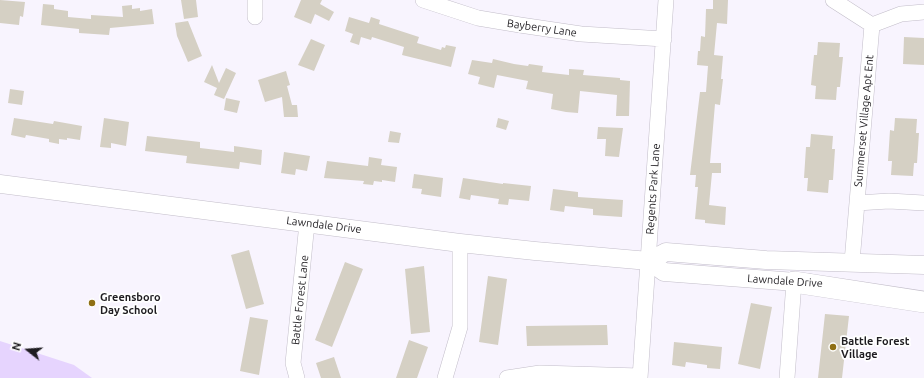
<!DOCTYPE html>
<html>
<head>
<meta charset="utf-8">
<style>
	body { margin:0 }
	#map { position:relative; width:924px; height:378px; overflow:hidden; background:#f8f4fe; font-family:Ubuntu,sans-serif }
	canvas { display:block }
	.north { position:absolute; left:8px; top:330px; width:40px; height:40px; -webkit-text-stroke:3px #fff; paint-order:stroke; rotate:287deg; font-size:11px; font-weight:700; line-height:16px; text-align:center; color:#1f1d21 }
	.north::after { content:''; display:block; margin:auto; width:14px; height:18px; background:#1f1d21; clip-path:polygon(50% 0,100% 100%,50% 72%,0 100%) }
</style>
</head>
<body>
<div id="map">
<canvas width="924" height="378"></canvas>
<div class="north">N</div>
</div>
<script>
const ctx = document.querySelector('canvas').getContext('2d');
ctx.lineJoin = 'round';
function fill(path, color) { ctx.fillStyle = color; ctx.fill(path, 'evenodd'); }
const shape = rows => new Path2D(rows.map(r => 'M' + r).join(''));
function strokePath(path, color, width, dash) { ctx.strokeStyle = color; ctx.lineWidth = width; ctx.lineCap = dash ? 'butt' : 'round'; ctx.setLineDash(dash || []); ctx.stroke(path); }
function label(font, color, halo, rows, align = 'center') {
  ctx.font = font + ' Ubuntu,sans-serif'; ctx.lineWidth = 3.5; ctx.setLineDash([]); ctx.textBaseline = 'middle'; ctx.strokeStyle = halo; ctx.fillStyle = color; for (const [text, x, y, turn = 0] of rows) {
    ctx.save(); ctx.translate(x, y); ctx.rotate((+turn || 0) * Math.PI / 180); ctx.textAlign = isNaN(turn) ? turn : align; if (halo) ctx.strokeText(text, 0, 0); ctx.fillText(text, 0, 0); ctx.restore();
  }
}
fill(shape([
	[0,341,74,365,92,378,0,378]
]), '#e6d4fe');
fill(shape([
	[0,0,25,2,23,17,20,16,19,25,0,23],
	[181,0,196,0,198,17,184,19],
	[301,0,322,0,320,4,334,12,329,21,315,14,311,24,294,17],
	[713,0,728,0,727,24,717,23,714,55,723,56,721,79,723,79,720,105,715,104,710,163,721,163,721,173,712,173,709,205,726,207,725,225,705,223,705,220,695,219,698,187,695,187,696,175,690,175,700,92,706,92,708,66,697,65,698,51,700,51,701,36,705,37,706,9,713,9],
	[43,4,54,5,54,9,68,11,68,17,91,19,91,15,123,17,122,6,132,5,132,9,140,8,140,11,152,9,154,24,110,28,109,35,79,33,79,29,41,25],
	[349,17,369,23,371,17,380,20,379,24,419,37,417,43,441,50,442,47,445,48,446,45,456,47,451,67,402,55,404,47,372,37,371,40,361,37,359,45,350,42,353,34,345,31],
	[188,21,202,56,188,62,177,36,175,23],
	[904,37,924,38,924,65,903,64],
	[311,39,325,45,314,71,298,65],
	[818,42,840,43,839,57,843,57,840,87,837,87,836,100,815,99,816,86,811,85,814,55,817,55],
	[493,59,514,64,528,66,529,64,543,66,542,72,569,75,569,69,584,70,583,75,620,78,620,80,630,81,629,116,616,116,617,95,580,91,578,113,566,112,551,109,553,94,526,89,528,81,497,75,494,88,478,84,480,77,468,74,472,60,492,63],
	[212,65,219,83,226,68,236,73,224,99,214,95,217,88,204,82],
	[286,71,290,85,287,86,292,105,297,105,298,117,284,117,282,97,265,102,258,80],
	[10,89,24,91,22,105,8,103],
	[226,98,240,101,237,113,224,110],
	[14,118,53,124,54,121,82,126,80,140,67,138,67,140,59,139,59,144,49,142,49,139,26,135,25,138,11,135],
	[104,118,129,122,126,146,111,143,111,148,100,147],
	[498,118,509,121,506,130,496,127],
	[895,118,917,119,916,133,919,133,917,163,914,163,913,176,891,175,892,161,888,161,890,130,894,131],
	[598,127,623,128,619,157,605,156,606,139,597,139],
	[390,131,401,133,399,143,388,142],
	[811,134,833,136,832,149,835,149,833,180,829,180,828,193,807,191,808,178,804,178,806,147,810,147],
	[147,136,200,142,200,148,234,152,234,146,262,150,261,165,240,162,239,169,186,163,187,156,145,151],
	[284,152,310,156,307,171,296,169,295,175,281,173],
	[369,157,382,159,381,165,397,167,395,182,382,180,382,182,374,181,373,185,363,184,364,181,324,178,327,161,368,166],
	[414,174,443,178,441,197,421,194,422,189,412,188],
	[463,178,503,184,503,183,531,186,529,201,509,199,508,205,498,204,499,199,471,195,470,200,459,198],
	[553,189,578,192,578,197,623,200,622,217,593,215,593,209,565,206,564,212,550,210],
	[249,250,264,304,246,309,231,255],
	[345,262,363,269,332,347,315,340],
	[424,266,430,332,411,334,405,269],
	[488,276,507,279,498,345,479,342],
	[751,303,772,307,760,369,738,364],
	[825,314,849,316,842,378,818,378],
	[250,317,268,320,259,375,240,371],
	[607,325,608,345,527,346,526,326],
	[409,340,428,347,417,378,396,378],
	[674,342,722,347,720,369,707,368,707,365,686,362,685,367,672,365],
	[334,357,341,378,321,378,316,363]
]), '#d5d0c4');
const minor = shape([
	[423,0,478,18,520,25,581,34,664,39],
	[833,0,872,25,852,262],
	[255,17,255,0],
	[872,25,901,14,924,12],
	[857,203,889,201,924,203],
	[297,378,293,363,307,223],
	[445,378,460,327,460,243],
	[507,378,540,373,640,376],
	[640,378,666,0],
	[787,378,794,282]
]);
const major = shape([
	[0,184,460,243,535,251,649,261,664,272,809,283],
	[649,261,666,252,766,260,924,265]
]);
const highway = shape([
	[794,282,924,302]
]);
strokePath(minor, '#c2bdc9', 16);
strokePath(major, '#c2bdc9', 19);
strokePath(highway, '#c2bdc9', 22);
strokePath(minor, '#fff', 15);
strokePath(major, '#fff', 18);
strokePath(highway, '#fff', 21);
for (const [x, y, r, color] of [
	[92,303,4,"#8f6f14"],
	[833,347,4,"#8f6f14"]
]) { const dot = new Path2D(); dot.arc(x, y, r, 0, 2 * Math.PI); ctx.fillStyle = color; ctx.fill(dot); strokePath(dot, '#fff', 1.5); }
label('11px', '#1f1d21', '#fff', [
	["Bayberry Lane",542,28,8],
	["Summerset Village Apt Ent",864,121,-85],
	["Regents Park Lane",653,189,-86],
	["Lawndale Drive",324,225,7],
	["Lawndale Drive",785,281,4],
	["Battle Forest Lane",300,300,-84]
]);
label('bold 11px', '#1f1d21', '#fff', [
	["Greensboro",100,297],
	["Day School",100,310],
	["Battle Forest",841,341],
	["Village",841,354]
], 'left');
</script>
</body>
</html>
